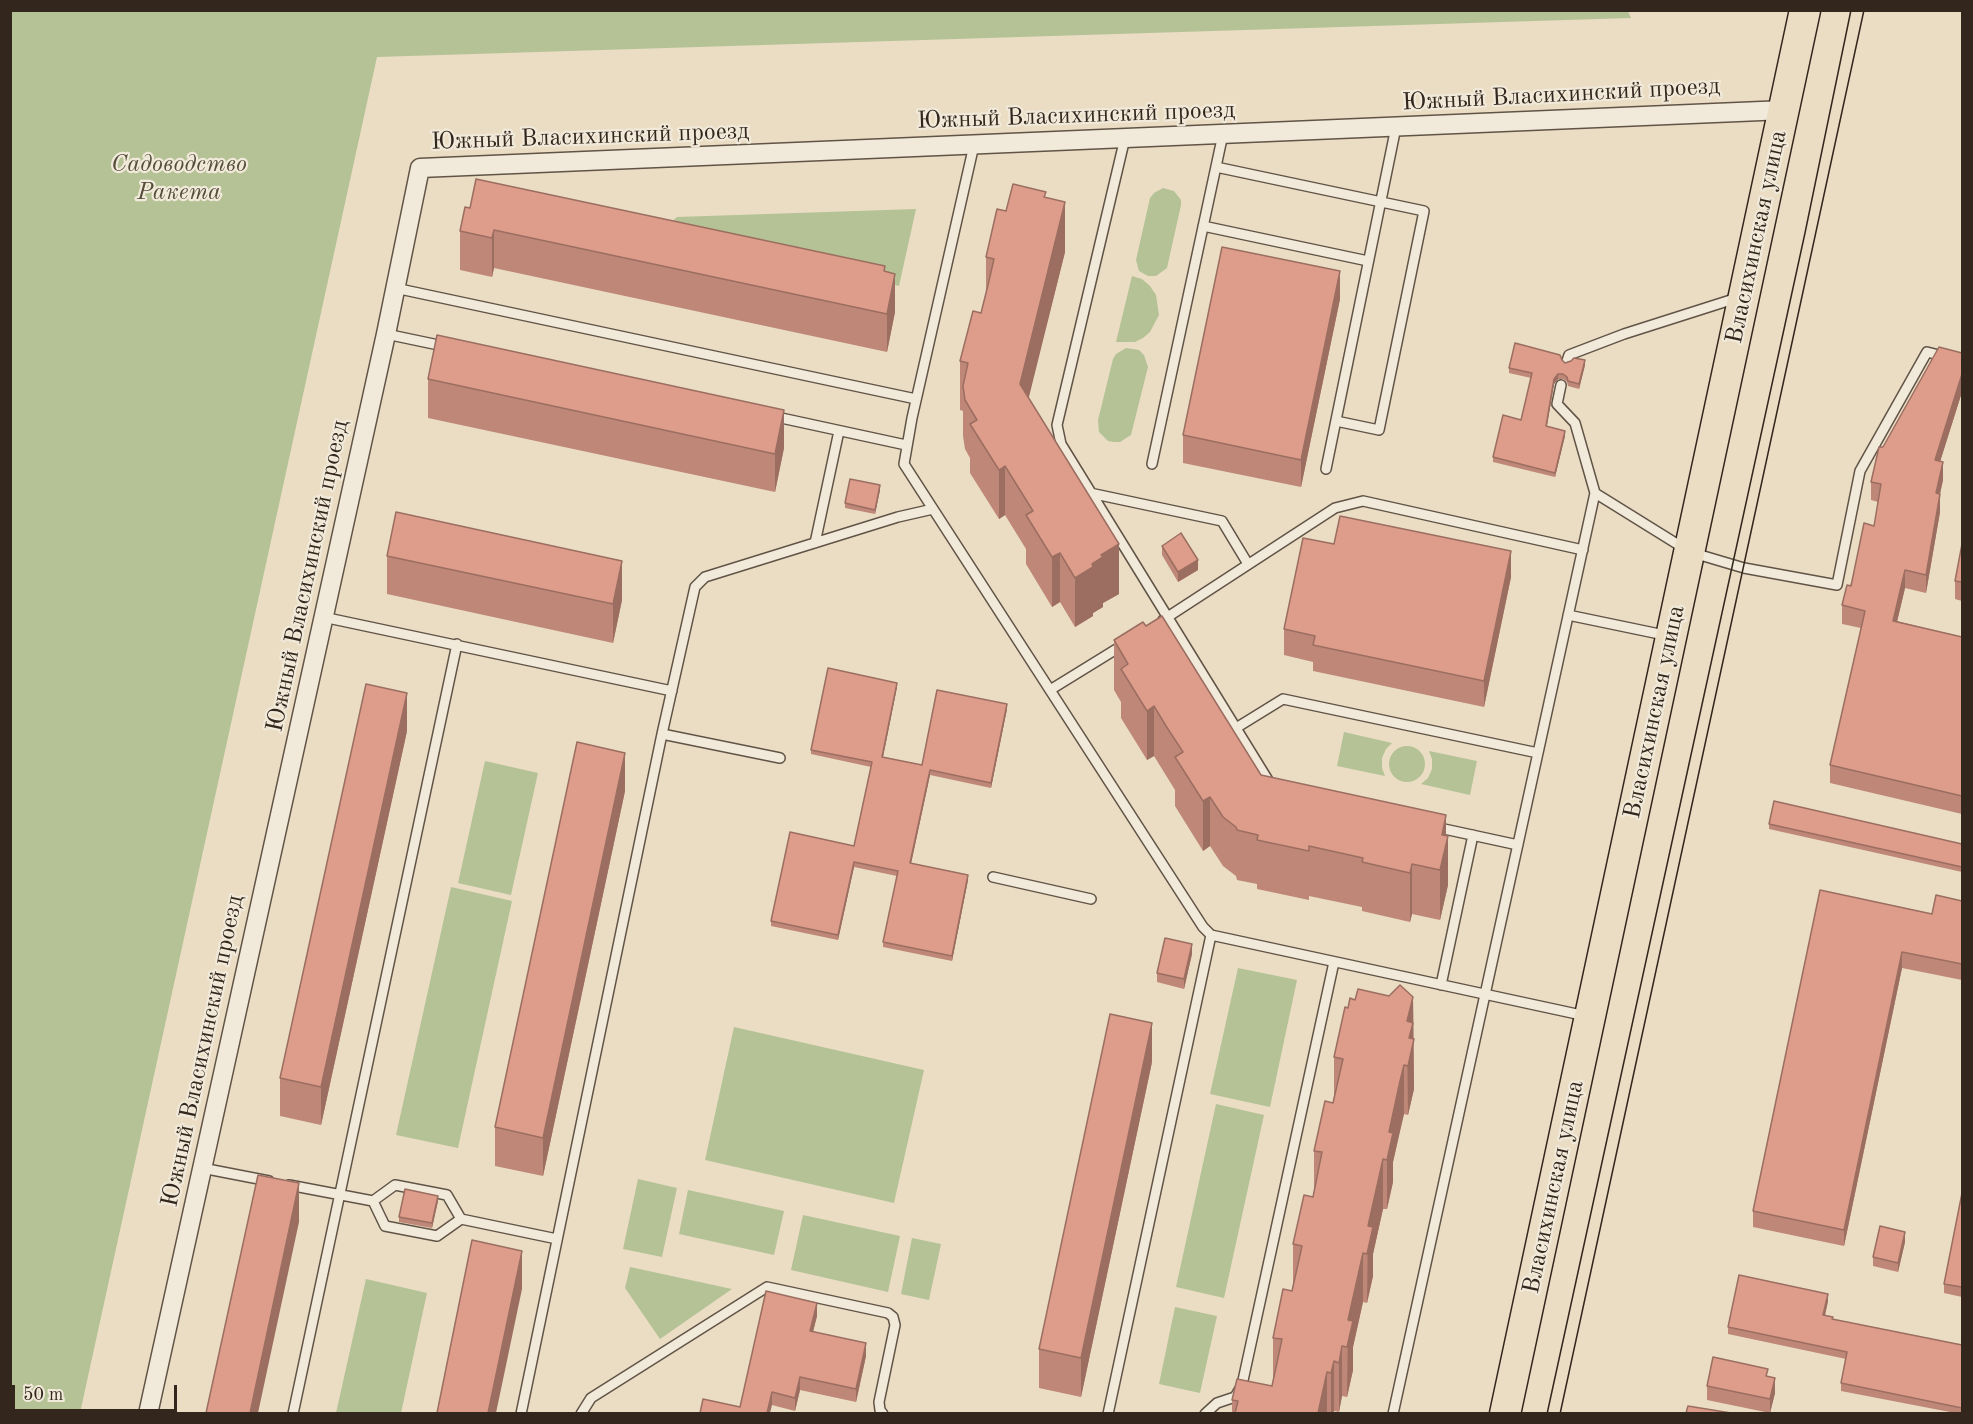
<!DOCTYPE html>
<html>
<head>
<meta charset="utf-8">
<style>
	body { margin:0 }
	#map { position:relative; width:1973px; height:1424px; overflow:hidden; background:#eaddc4; font-family:"Old Standard TT",serif }
	canvas { display:block }
	.frame { position:absolute; inset:0; border:12px solid #33261c; pointer-events:none }
	.scale { position:absolute; left:12px; top:1385px; width:165px; height:27px; box-sizing:border-box; border:3px solid #33261c; border-top:0; padding-left:8px; font-size:18px; line-height:21px; white-space:nowrap; color:#33261c; -webkit-text-stroke:4px #f1e9d9; paint-order:stroke }
</style>
</head>
<body>
<div id="map">
<canvas width="1973" height="1424"></canvas>
<div class="frame"></div>
<div class="scale">50 m</div>
</div>
<script>
const ctx = document.querySelector('canvas').getContext('2d');
ctx.lineJoin = 'round';
function fill(path, color) { ctx.fillStyle = color; ctx.fill(path, 'evenodd'); }
const shape = rows => new Path2D(rows.map(r => 'M' + r).join(''));
function strokePath(path, color, width, dash) { ctx.strokeStyle = color; ctx.lineWidth = width; ctx.lineCap = dash ? 'butt' : 'round'; ctx.setLineDash(dash || []); ctx.stroke(path); }
function label(font, color, halo, rows, align = 'center') {
  ctx.font = font + ' "Old Standard TT",serif'; ctx.lineWidth = 4.5; ctx.setLineDash([]); ctx.textBaseline = 'middle'; ctx.strokeStyle = halo; ctx.fillStyle = color; for (const [text, x, y, turn = 0] of rows) {
    ctx.save(); ctx.translate(x, y); ctx.rotate((+turn || 0) * Math.PI / 180); ctx.textAlign = isNaN(turn) ? turn : align; if (halo) ctx.strokeText(text, 0, 0); ctx.fillText(text, 0, 0); ctx.restore();
  }
}
fill(shape([
	[1628,11,1631,18,377,57,80,1413,11,1413,11,11],
	[1163,188,1174,191,1181,200,1181,205,1167,268,1156,276,1148,276,1139,271,1136,260,1150,198,1154,193],
	[916,209,899,286,675,236,671,222,677,217],
	[1132,276,1142,279,1150,286,1156,295,1159,315,1150,332,1143,338,1135,342,1116,342],
	[1126,348,1139,350,1144,355,1148,367,1131,435,1120,442,1114,442,1108,441,1099,432,1098,420,1113,359,1116,354],
	[1344,732,1392,743,1386,749,1382,758,1382,768,1385,776,1337,766],
	'1389 764a18 18 0 1 1 36 0a18 18 0 1 1-36 0Z',
	[1429,751,1477,761,1470,795,1421,784,1428,778,1432,769,1432,759],
	[485,761,538,773,511,895,458,883],
	[451,887,512,901,458,1148,396,1135],
	[1238,968,1297,980,1270,1107,1210,1094],
	[734,1027,924,1070,894,1203,705,1160],
	[1216,1104,1264,1115,1224,1298,1176,1287],
	[638,1179,677,1188,662,1257,623,1249],
	[688,1190,784,1211,774,1255,679,1234],
	[803,1215,900,1236,888,1292,791,1270],
	[912,1238,941,1244,929,1300,901,1294],
	[630,1267,732,1289,660,1339,625,1288],
	[366,1279,427,1293,401,1413,336,1413],
	[1175,1307,1217,1316,1200,1393,1159,1384]
]), '#b5c296');
const service = shape([
	[1125,138,1057,425,1061,444,1271,785],
	[974,145,912,418,904,464,1203,927,1211,935,1586,1016],
	[1216,167,1424,211,1379,430,1336,421],
	[1203,226,1368,261],
	[395,288,916,399],
	[386,334,448,347],
	[1567,361,1569,355,1624,334,1737,298],
	[1561,385,1557,404,1575,423,1595,493,1690,552,1744,568,1837,585,1860,471,1927,352,1962,361],
	[772,416,906,445],
	[1152,464,1223,134],
	[1326,469,1396,127],
	[1090,493,1222,521,1248,564],
	[815,543,839,431],
	[1568,615,1669,636],
	[323,617,672,691],
	[1163,620,1335,508,1363,501,1583,550],
	[1050,690,1123,645],
	[1236,728,1283,699,1538,753],
	[662,734,780,758],
	[1435,827,1518,845],
	[993,877,1091,899],
	[1441,985,1473,835],
	[202,1168,269,1181],
	[289,1185,373,1201,395,1185,447,1195,461,1219,557,1239],
	[373,1201,385,1226,437,1236,461,1219],
	[293,1414,457,644],
	[521,1414,662,734,695,587,705,577,898,517,933,509],
	[581,1414,591,1398,767,1287,888,1313,893,1317,895,1325,879,1402,880,1410,883,1414],
	[1108,1414,1211,935],
	[1205,1414,1217,1403,1235,1397,1242,1385,1334,962],
	[1393,1414,1595,493]
]);
const minor = shape([
	[148,1414,386,334,420,168,1785,110]
]);
const trunk = shape([
	[1505,1414,1805,10]
]);
strokePath(service, '#615446', 12);
strokePath(minor, '#615446', 21);
strokePath(trunk, '#33261c', 33);
strokePath(service, '#f1e9d9', 9);
strokePath(minor, '#f1e9d9', 18);
strokePath(trunk, '#eaddc4', 30);
strokePath(shape([
	[1547,1414,1805,233,1851,10],
	[1560,1414,1864,10]
]), '#33261c', 1.5);
fill(shape([
	[1046,198,1065,252,1028,398,1119,594,1103,603,1103,607,1093,613,1093,616,1075,627,1060,602,1052,607,1026,564,1026,549,1005,515,999,519,970,473,970,458,965,449,963,436,963,411,960,410,960,361,981,313,986,294,986,257,1006,211],
	[465,207,885,272,895,312,887,352,494,268,492,277,460,270,460,231],
	[1340,299,1301,487,1183,463,1183,435],
	[1962,353,1962,392,1940,461,1943,480,1940,494,1940,512,1926,593,1905,588,1897,621,1962,637,1962,814,1830,783,1830,765,1861,628,1842,624,1842,605,1874,526,1878,502,1871,500,1871,482,1883,447],
	[1562,360,1565,363,1585,365,1579,389,1568,386,1567,382,1563,379,1558,379,1554,384,1547,426,1565,436,1555,477,1493,462,1493,457,1521,420,1531,378,1509,373,1509,368],
	[428,379,784,448,775,492,428,418],
	[880,490,875,514,845,508,845,503],
	[1334,544,1511,577,1484,707,1313,671,1313,662,1284,655,1284,629],
	[1962,544,1962,601,1955,599,1955,581],
	[1162,546,1198,570,1178,582,1162,555],
	[387,556,622,600,613,643,387,594],
	[1114,640,1261,775,1446,836,1448,885,1440,920,1412,914,1410,922,1362,911,1362,907,1309,896,1309,900,1257,889,1257,884,1237,880,1236,876,1223,866,1210,846,1203,851,1175,806,1175,790,1154,756,1147,760,1121,718,1121,702,1114,690],
	[897,687,883,757,922,765,1007,709,991,788,930,775,911,864,968,880,952,961,883,947,883,942,897,876,854,867,838,940,771,926,771,921,854,846,871,767,811,754,811,750],
	[407,731,321,1125,280,1116,280,1078],
	[625,791,543,1176,495,1166,495,1127],
	[1769,824,1962,844,1962,872,1769,829],
	[1820,890,1932,914,1962,901,1962,980,1902,968,1844,1246,1753,1227,1753,1211],
	[1192,954,1184,989,1157,982,1157,973],
	[1389,996,1413,997,1414,1089,1408,1115,1404,1114,1400,1130,1393,1162,1393,1182,1387,1209,1383,1209,1373,1254,1373,1276,1367,1303,1363,1302,1353,1347,1353,1370,1347,1397,1342,1396,1339,1412,1334,1411,1333,1413,1232,1413,1232,1400,1272,1386,1273,1380,1273,1338,1292,1291,1293,1286,1293,1244,1313,1197,1314,1191,1314,1151,1333,1103,1334,1097,1334,1057,1348,1008,1355,1000],
	[1152,1062,1081,1397,1039,1388,1039,1349],
	[1962,1193,1962,1297,1944,1293,1944,1284],
	[438,1201,432,1228,399,1222,399,1217],
	[1905,1242,1898,1272,1873,1266,1873,1257],
	[1828,1301,1825,1316,1833,1320,1962,1345,1962,1413,1955,1413,1841,1391,1841,1383,1846,1359,1728,1334,1728,1327],
	[817,1316,813,1331,866,1356,856,1402,800,1390,795,1411,772,1405,740,1407],
	[1707,1386,1775,1393,1770,1413,1707,1400]
]), '#bf8777');
fill(shape([
	[1065,202,1065,252,1020,433,1020,384],
	[494,230,494,268,492,277,492,238],
	[1340,271,1340,299,1301,487,1301,460],
	[895,274,895,312,887,352,887,314],
	[1585,360,1585,365,1579,389,1579,384],
	[1558,374,1558,379,1554,384,1546,431,1546,426,1554,379],
	[1962,374,1962,392,1935,478,1935,460],
	[784,410,784,448,775,492,775,454],
	[1565,431,1565,436,1555,477,1555,473],
	[1943,462,1943,480,1936,511,1936,493],
	[1005,466,1005,515,999,519,999,470],
	[880,485,880,490,875,514,875,510],
	[1940,494,1940,512,1926,593,1926,575],
	[1119,544,1119,594,1103,603,1103,607,1093,613,1093,616,1075,627,1075,578,1092,564,1101,555],
	[1511,551,1511,577,1484,707,1484,681],
	[1060,553,1060,602,1052,607,1052,557],
	[1198,560,1198,570,1178,582,1178,572],
	[622,561,622,600,613,643,613,604],
	[1905,570,1905,588,1893,639,1893,621],
	[897,683,897,687,882,762,882,757],
	[407,693,407,731,321,1125,321,1087],
	[1007,704,1007,709,991,788,991,783],
	[1154,706,1154,756,1147,760,1147,711],
	[625,753,625,791,543,1176,543,1138],
	[930,770,930,775,910,868,910,863],
	[1210,797,1210,846,1203,851,1203,801],
	[1446,815,1446,844,1448,836,1448,885,1440,920,1440,870,1442,835],
	[854,862,854,867,838,940,838,935],
	[1412,864,1412,914,1410,922,1410,873],
	[968,875,968,880,952,961,952,956],
	[1192,944,1192,954,1184,989,1184,979],
	[1902,952,1902,968,1844,1246,1844,1230],
	[1413,997,1414,1089,1408,1115,1407,1021],
	[1152,1023,1152,1062,1081,1397,1081,1358],
	[1404,1065,1404,1114,1393,1162,1393,1182,1387,1209,1387,1160,1389,1132],
	[1383,1159,1383,1209,1373,1254,1373,1276,1367,1303,1368,1226],
	[299,1183,299,1222,258,1413,250,1413],
	[438,1196,438,1201,432,1228,432,1223],
	[1905,1232,1905,1242,1898,1272,1898,1263],
	[522,1251,522,1289,496,1413,488,1413],
	[1363,1253,1363,1302,1353,1347,1353,1370,1347,1397,1348,1320],
	[1828,1294,1828,1301,1823,1323,1823,1315],
	[817,1303,817,1316,810,1344,810,1331],
	[866,1343,866,1356,856,1402,856,1389],
	[1342,1346,1342,1396,1339,1412,1339,1363],
	[1334,1361,1334,1411,1333,1413,1331,1413,1331,1373],
	[1327,1372,1327,1413,1318,1413],
	[800,1377,800,1390,795,1411,795,1398],
	[1775,1378,1775,1393,1770,1413,1770,1399],
	[772,1392,772,1405,770,1413,767,1413]
]), '#9b6e61');
const building = shape([
	[476,179,885,266,884,271,895,274,887,314,494,230,492,238,460,231,465,207,470,208,476,179],
	[1013,184,1046,192,1044,197,1065,202,1020,384,1119,544,1101,555,1103,557,1092,564,1093,567,1075,578,1060,553,1052,557,1026,515,1033,511,1005,466,999,470,970,424,977,420,965,400,963,386,968,363,960,361,973,311,981,313,988,285,994,259,986,257,997,209,1006,211,1013,184],
	[1222,247,1340,271,1301,460,1183,435,1222,247],
	[437,335,784,410,775,454,428,379,437,335],
	[1515,343,1560,355,1562,360,1565,363,1571,361,1574,358,1585,360,1579,384,1568,381,1567,377,1563,374,1558,374,1554,379,1546,426,1565,431,1555,473,1493,457,1503,415,1521,420,1532,373,1509,368,1515,343],
	[1939,347,1962,353,1962,374,1935,460,1943,462,1936,493,1940,494,1926,575,1905,570,1893,621,1962,637,1962,796,1830,765,1865,611,1842,605,1847,585,1851,586,1864,523,1874,526,1881,484,1871,482,1879,447,1883,447,1939,347],
	[850,479,880,485,875,510,845,503,850,479],
	[396,512,622,561,613,604,387,556,396,512],
	[1340,516,1511,551,1484,681,1313,645,1315,636,1284,629,1303,538,1334,544,1340,516],
	[1181,533,1198,560,1178,572,1162,546,1181,533],
	[1962,544,1962,582,1955,581,1962,544],
	[1162,616,1261,775,1446,815,1442,835,1448,836,1440,870,1412,864,1410,873,1362,862,1363,858,1309,846,1309,851,1257,840,1258,835,1237,830,1236,827,1223,817,1210,797,1203,801,1175,757,1183,752,1166,726,1154,706,1147,711,1121,669,1128,664,1114,640,1143,622,1146,626,1162,616],
	[828,668,897,683,882,757,922,765,937,690,1007,704,991,783,930,770,910,863,968,875,952,956,883,942,898,871,854,862,838,935,771,921,790,832,854,846,872,762,811,750,828,668],
	[366,684,407,693,321,1087,280,1078,366,684],
	[577,742,625,753,543,1138,495,1127,577,742],
	[1774,801,1962,844,1962,867,1769,824,1774,801],
	[1820,890,1932,914,1936,895,1962,901,1962,964,1902,952,1844,1230,1753,1211,1820,890],
	[1165,938,1192,944,1184,979,1157,973,1165,938],
	[1400,985,1413,997,1407,1021,1413,1023,1409,1038,1414,1039,1408,1066,1404,1065,1400,1081,1389,1132,1393,1133,1387,1160,1383,1159,1368,1226,1373,1227,1367,1254,1363,1253,1348,1320,1353,1321,1347,1347,1342,1346,1339,1363,1334,1361,1331,1373,1327,1372,1318,1413,1235,1413,1238,1401,1232,1400,1237,1379,1272,1386,1282,1339,1273,1338,1283,1289,1292,1291,1302,1246,1293,1244,1304,1195,1313,1197,1322,1152,1314,1151,1325,1101,1333,1103,1343,1059,1334,1057,1345,1007,1348,1008,1350,998,1355,1000,1358,989,1389,996,1400,985],
	[1110,1014,1152,1023,1081,1358,1039,1349,1110,1014],
	[258,1175,299,1183,250,1413,206,1413,258,1175],
	[405,1189,438,1196,432,1223,399,1217,405,1189],
	[1962,1193,1962,1287,1944,1284,1962,1193],
	[1880,1226,1905,1232,1898,1263,1873,1257,1880,1226],
	[472,1240,522,1251,488,1413,437,1413,472,1240],
	[1739,1275,1828,1294,1823,1315,1833,1317,1832,1319,1962,1345,1962,1408,1841,1383,1847,1352,1728,1327,1739,1275],
	[766,1291,817,1303,810,1331,866,1343,856,1389,800,1377,795,1398,772,1392,767,1413,700,1413,703,1399,740,1407,766,1291],
	[1713,1357,1768,1369,1766,1376,1775,1378,1770,1399,1707,1386,1713,1357],
	[1688,1406,1731,1413,1686,1413,1688,1406]
]);
fill(building, '#de9d8a');
strokePath(building, '#9b6e61', 1.5);
label('24px', '#33261c', '#f1e9d9', [
	["Южный Власихинский проезд",1561,95,-3],
	["Южный Власихинский проезд",1076,116,-2],
	["Южный Власихинский проезд",590,137,-2],
	["Власихинская улица",1757,237,-78],
	["Южный Власихинский проезд",308,576,-78],
	["Власихинская улица",1655,712,-78],
	["Южный Власихинский проезд",203,1051,-78],
	["Власихинская улица",1554,1187,-78]
]);
label('italic 24px', '#544d3a', '#f1e9d9', [
	["Садоводство",179,165],
	["Ракета",179,193]
]);
</script>
</body>
</html>
